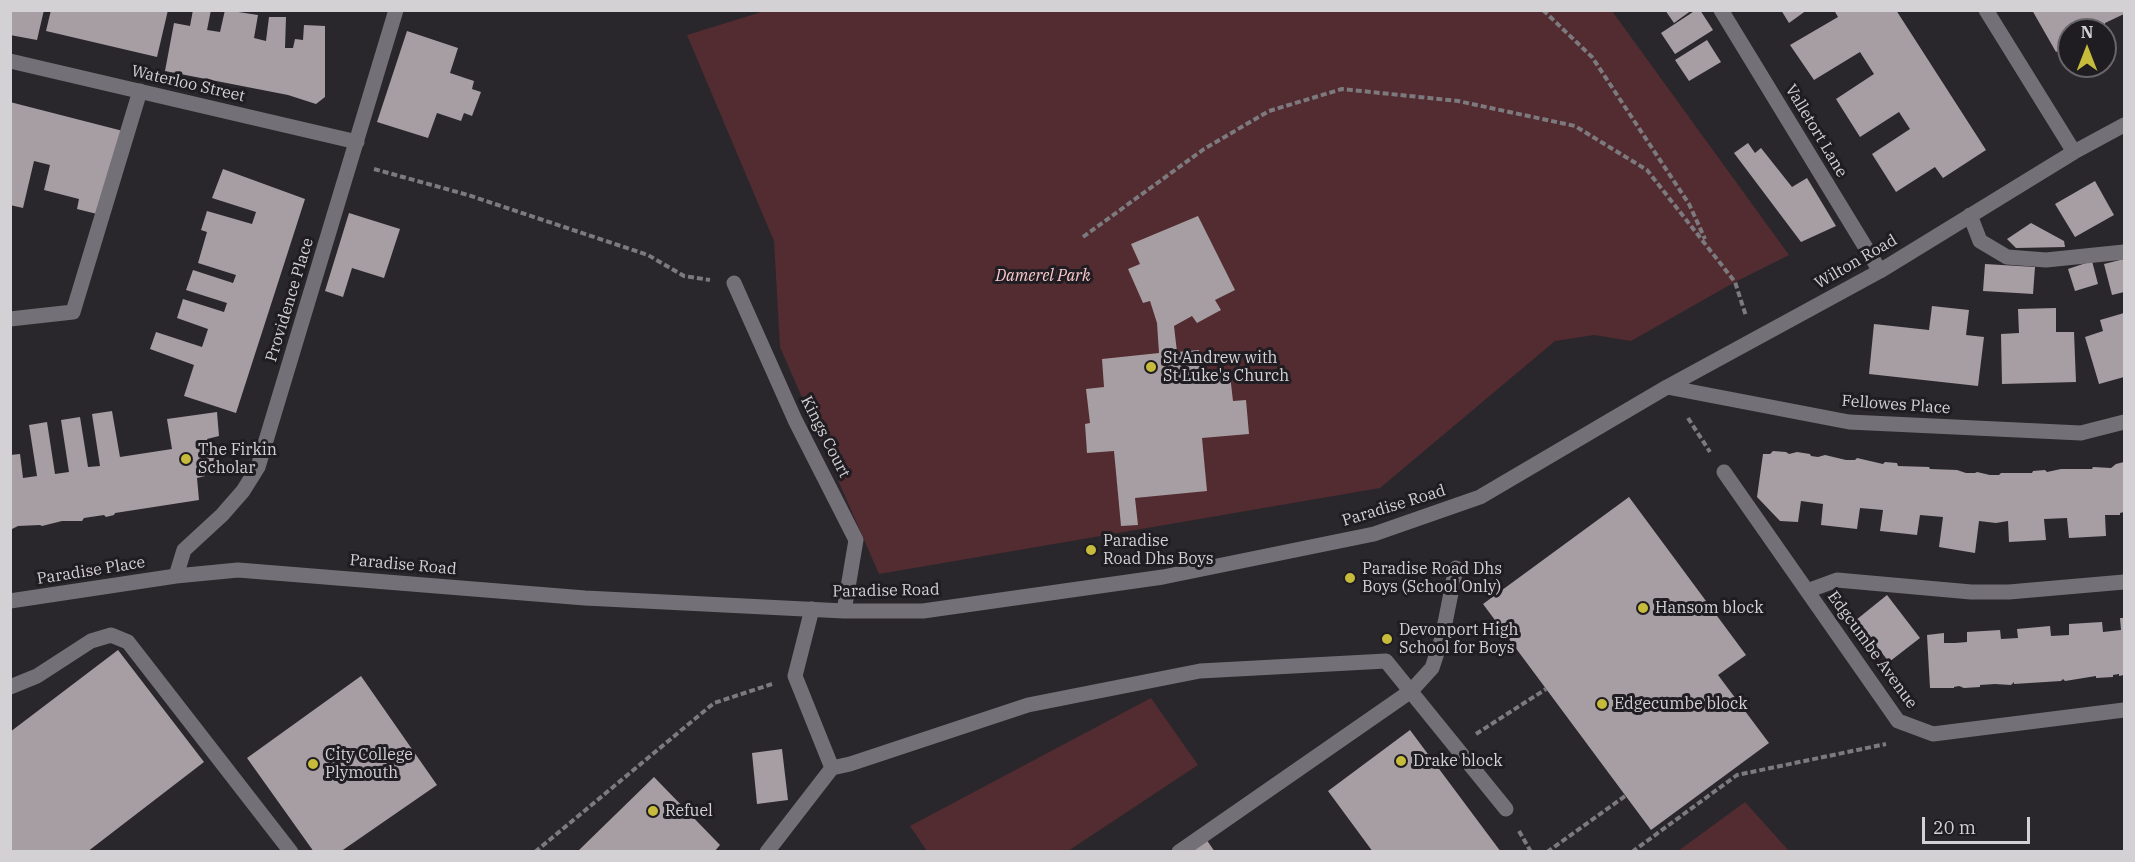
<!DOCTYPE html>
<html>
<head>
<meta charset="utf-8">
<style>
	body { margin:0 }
	#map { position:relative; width:2135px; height:862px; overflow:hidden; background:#2a272c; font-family:"IBM Plex Serif",serif }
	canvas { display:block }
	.frame { position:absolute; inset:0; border:12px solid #d3d1d4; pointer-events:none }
	.north { position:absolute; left:2057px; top:18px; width:60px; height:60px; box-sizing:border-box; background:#201d22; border:2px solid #686569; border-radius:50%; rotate:0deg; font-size:16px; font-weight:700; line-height:24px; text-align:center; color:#d3d1d4 }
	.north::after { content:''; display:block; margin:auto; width:21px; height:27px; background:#c7bb3c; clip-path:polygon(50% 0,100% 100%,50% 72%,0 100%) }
	.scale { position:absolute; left:1922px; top:817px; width:108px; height:27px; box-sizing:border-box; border:3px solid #d3d1d4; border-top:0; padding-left:8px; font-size:18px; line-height:21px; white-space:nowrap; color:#d3d1d4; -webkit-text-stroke:4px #201d22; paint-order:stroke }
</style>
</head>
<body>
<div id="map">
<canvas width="2135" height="862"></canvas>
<div class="frame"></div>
<div class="north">N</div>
<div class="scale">20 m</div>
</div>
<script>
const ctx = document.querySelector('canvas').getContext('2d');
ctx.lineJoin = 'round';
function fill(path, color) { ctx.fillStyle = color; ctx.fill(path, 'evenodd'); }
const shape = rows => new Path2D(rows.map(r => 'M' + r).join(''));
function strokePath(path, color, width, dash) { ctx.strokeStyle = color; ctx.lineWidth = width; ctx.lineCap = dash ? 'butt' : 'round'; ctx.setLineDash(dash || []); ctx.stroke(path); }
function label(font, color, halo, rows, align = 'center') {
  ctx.font = font + ' "IBM Plex Serif",serif'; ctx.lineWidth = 6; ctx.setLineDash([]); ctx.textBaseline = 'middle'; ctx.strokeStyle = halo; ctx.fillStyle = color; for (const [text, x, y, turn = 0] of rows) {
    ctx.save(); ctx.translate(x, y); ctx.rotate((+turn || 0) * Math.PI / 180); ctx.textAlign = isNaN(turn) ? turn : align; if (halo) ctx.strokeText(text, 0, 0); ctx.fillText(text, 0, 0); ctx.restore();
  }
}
fill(shape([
	[768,10,1612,11,1789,255,1735,282,1631,341,1594,335,1555,341,1380,488,879,574,780,347,774,241,687,35],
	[1151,698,1198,765,1068,851,927,851,910,826],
	[1745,802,1789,851,1678,851]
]), '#522c30');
fill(shape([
	[10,10,44,10,37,40,10,35],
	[51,10,168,10,157,57,46,31],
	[193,10,211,10,207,30,220,32,225,10,258,15,254,38,266,41,269,17,286,17,285,48,293,48,295,39,303,40,304,25,325,26,325,97,316,104,288,95,165,71,174,23,190,26],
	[1665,10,1692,10,1674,23],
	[1696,10,1700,10,1713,30,1675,54,1661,33],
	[1781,10,1807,10,1789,23],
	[1834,10,1896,10,1986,150,1943,178,1935,167,1896,192,1872,154,1910,129,1899,112,1860,137,1836,99,1874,74,1860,52,1814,80,1790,45,1838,17],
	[2032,10,2124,10,2124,14,2105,23,2105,26,2097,30,2069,30,2069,46,2056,52],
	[407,31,458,48,450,73,474,81,472,89,481,92,472,116,464,113,461,121,437,113,428,138,377,122],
	[1707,40,1721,62,1689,81,1675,60],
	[10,102,123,131,101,215,77,209,79,199,44,190,50,165,34,161,23,208,10,205],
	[1748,143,1755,153,1761,148,1792,187,1807,178,1836,226,1801,242,1734,153],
	[223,169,305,199,236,413,184,396,194,365,150,349,156,332,202,347,208,329,177,318,183,299,224,312,227,303,186,290,193,270,233,283,236,275,198,263,207,232,201,230,207,211,252,224,256,212,212,198],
	[2095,181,2114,215,2075,237,2055,204],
	[349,213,400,229,384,278,352,268,343,297,325,291],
	[1198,216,1235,290,1215,300,1221,310,1197,323,1192,316,1174,326,1177,352,1199,350,1201,378,1230,375,1233,401,1246,400,1249,434,1202,438,1207,491,1135,498,1138,525,1121,526,1114,451,1087,453,1085,424,1090,423,1086,389,1104,387,1102,359,1159,353,1157,323,1150,301,1143,303,1128,269,1140,264,1131,244],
	[2031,223,2064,241,2065,247,2016,248,2007,239],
	[2124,259,2124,292,2112,295,2104,264],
	[2092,261,2098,284,2075,291,2068,269],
	[1985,264,2035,267,2033,294,1983,291],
	[1932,306,1969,310,1966,335,1984,337,1978,386,1869,374,1874,324,1929,330],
	[2056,308,2056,332,2074,332,2076,382,2002,384,2001,334,2019,333,2018,309],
	[2124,313,2124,377,2099,384,2085,337,2103,331,2100,320],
	[112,411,120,457,172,449,167,419,217,412,219,436,207,439,209,446,215,446,217,467,204,469,205,476,197,478,199,500,115,513,114,515,106,517,104,515,84,518,82,521,62,521,42,526,40,525,18,526,10,530,10,455,20,454,23,478,37,476,29,425,47,422,55,474,69,472,61,420,80,417,88,467,100,466,92,414],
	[1773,451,1786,452,1789,454,1797,452,1810,454,1811,456,1818,457,1825,455,1846,460,1855,460,1857,458,1883,464,1885,462,1897,463,1898,466,1929,467,1930,469,1957,470,1966,473,1975,473,1977,472,1990,475,1999,475,2001,473,2032,473,2033,471,2045,470,2047,472,2061,469,2092,469,2093,467,2111,468,2116,464,2124,462,2124,512,2120,513,2120,515,2105,515,2106,536,2069,538,2067,518,2044,519,2046,540,2009,542,2008,521,1996,523,1979,521,1975,553,1939,547,1943,517,1920,515,1917,535,1880,531,1883,510,1860,508,1857,529,1821,525,1823,504,1801,501,1798,522,1780,521,1757,497,1763,454,1770,454],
	[1629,497,1746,655,1718,675,1769,743,1651,830,1483,604],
	[1887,595,1920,638,1889,662,1856,620],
	[2120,618,2124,618,2124,675,2119,676,2119,674,2113,675,2113,677,2096,678,2096,676,2065,681,2063,679,2061,681,2014,684,2014,682,2011,685,1995,684,1980,685,1980,687,1964,688,1959,686,1954,687,1954,688,1930,688,1927,635,1944,633,1944,643,1955,643,1967,642,1967,632,2000,630,2001,639,2018,638,2017,629,2050,626,2051,636,2069,635,2069,624,2102,622,2103,632,2121,630],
	[118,650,204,762,87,852,10,852,10,732],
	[361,676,437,785,340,852,314,852,247,758],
	[1410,730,1501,852,1373,852,1328,791],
	[782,749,788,800,757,804,752,753],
	[654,777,720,845,714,852,577,852],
	[1206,839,1215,852,1188,852]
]), '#a69ea2');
strokePath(shape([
	[1543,10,1592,57,1689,204,1705,239],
	[374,169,468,195,648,255,684,276,710,280],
	[1083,237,1204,149,1269,111,1342,89,1458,101,1575,126,1647,170,1735,282,1746,316],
	[1688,418,1710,452],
	[1476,734,1546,689],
	[1519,831,1531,852],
	[535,852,714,703,772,684],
	[1547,852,1625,796],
	[1632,852,1737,775,1886,744]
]), '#7c7a7e', 4, [6, 3]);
strokePath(shape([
	[1721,10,1880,271],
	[1986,10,2074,152],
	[10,61,357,142],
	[1970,215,1980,241,2007,257,2046,260,2124,252],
	[734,283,795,420,856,540,844,611],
	[10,319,73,312,140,91],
	[1667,387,1849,422,2081,433,2124,422],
	[1724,472,1898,721,1933,734,2124,710],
	[176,576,184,550,222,515,243,491,258,467,396,10],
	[1807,591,1837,580,1971,592,2009,592,2124,582],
	[10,601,176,576,238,570,585,598,844,611,923,611,1163,577,1374,534,1480,497,1667,387,1880,271,2074,152,2124,125],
	[812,609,795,676,832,768],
	[10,687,37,676,91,641,111,635,128,642,291,852],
	[767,852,832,768,850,764,1028,705,1200,671,1386,661,1506,809],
	[1179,852,1411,691,1432,668,1442,638,1456,568]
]), '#747077', 15);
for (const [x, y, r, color] of [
	[1151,367,6,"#c7bb3c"],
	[186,459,6,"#c7bb3c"],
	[1091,550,6,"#c7bb3c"],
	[1350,578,6,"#c7bb3c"],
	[1643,608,6,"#c7bb3c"],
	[1387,639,6,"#c7bb3c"],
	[1602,704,6,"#c7bb3c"],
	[1401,761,6,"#c7bb3c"],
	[313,764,6,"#c7bb3c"],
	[653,811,6,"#c7bb3c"]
]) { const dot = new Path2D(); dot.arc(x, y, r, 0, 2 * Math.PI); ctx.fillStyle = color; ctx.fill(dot); strokePath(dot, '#201d22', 2); }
label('16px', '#d3d1d4', '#201d22', [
	["Waterloo Street",188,84,13],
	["Valletort Lane",1816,131,59],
	["Wilton Road",1856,262,-30],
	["Providence Place",290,300,-73],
	["Fellowes Place",1896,405,4],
	["Kings Court",825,437,63],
	["Paradise Road",1394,506,-17],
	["Paradise Road",403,565,5],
	["Paradise Place",91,571,-9],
	["Paradise Road",886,591,-1],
	["Edgcumbe Avenue",1872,650,54]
]);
label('italic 16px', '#fbc9cc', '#201d22', [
	["Damerel Park",1043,276]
]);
label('16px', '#d3d1d4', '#201d22', [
	["St Andrew with",1163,358],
	["St Luke's Church",1163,376],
	["The Firkin",198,450],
	["Scholar",198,468],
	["Paradise",1103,541],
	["Road Dhs Boys",1103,559],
	["Paradise Road Dhs",1362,569],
	["Boys (School Only)",1362,587],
	["Hansom block",1655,608],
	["Devonport High",1399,630],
	["School for Boys",1399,648],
	["Edgecumbe block",1614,704],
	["City College",325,755],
	["Plymouth",325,773],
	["Drake block",1413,761],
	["Refuel",665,811]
], 'left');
</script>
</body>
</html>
